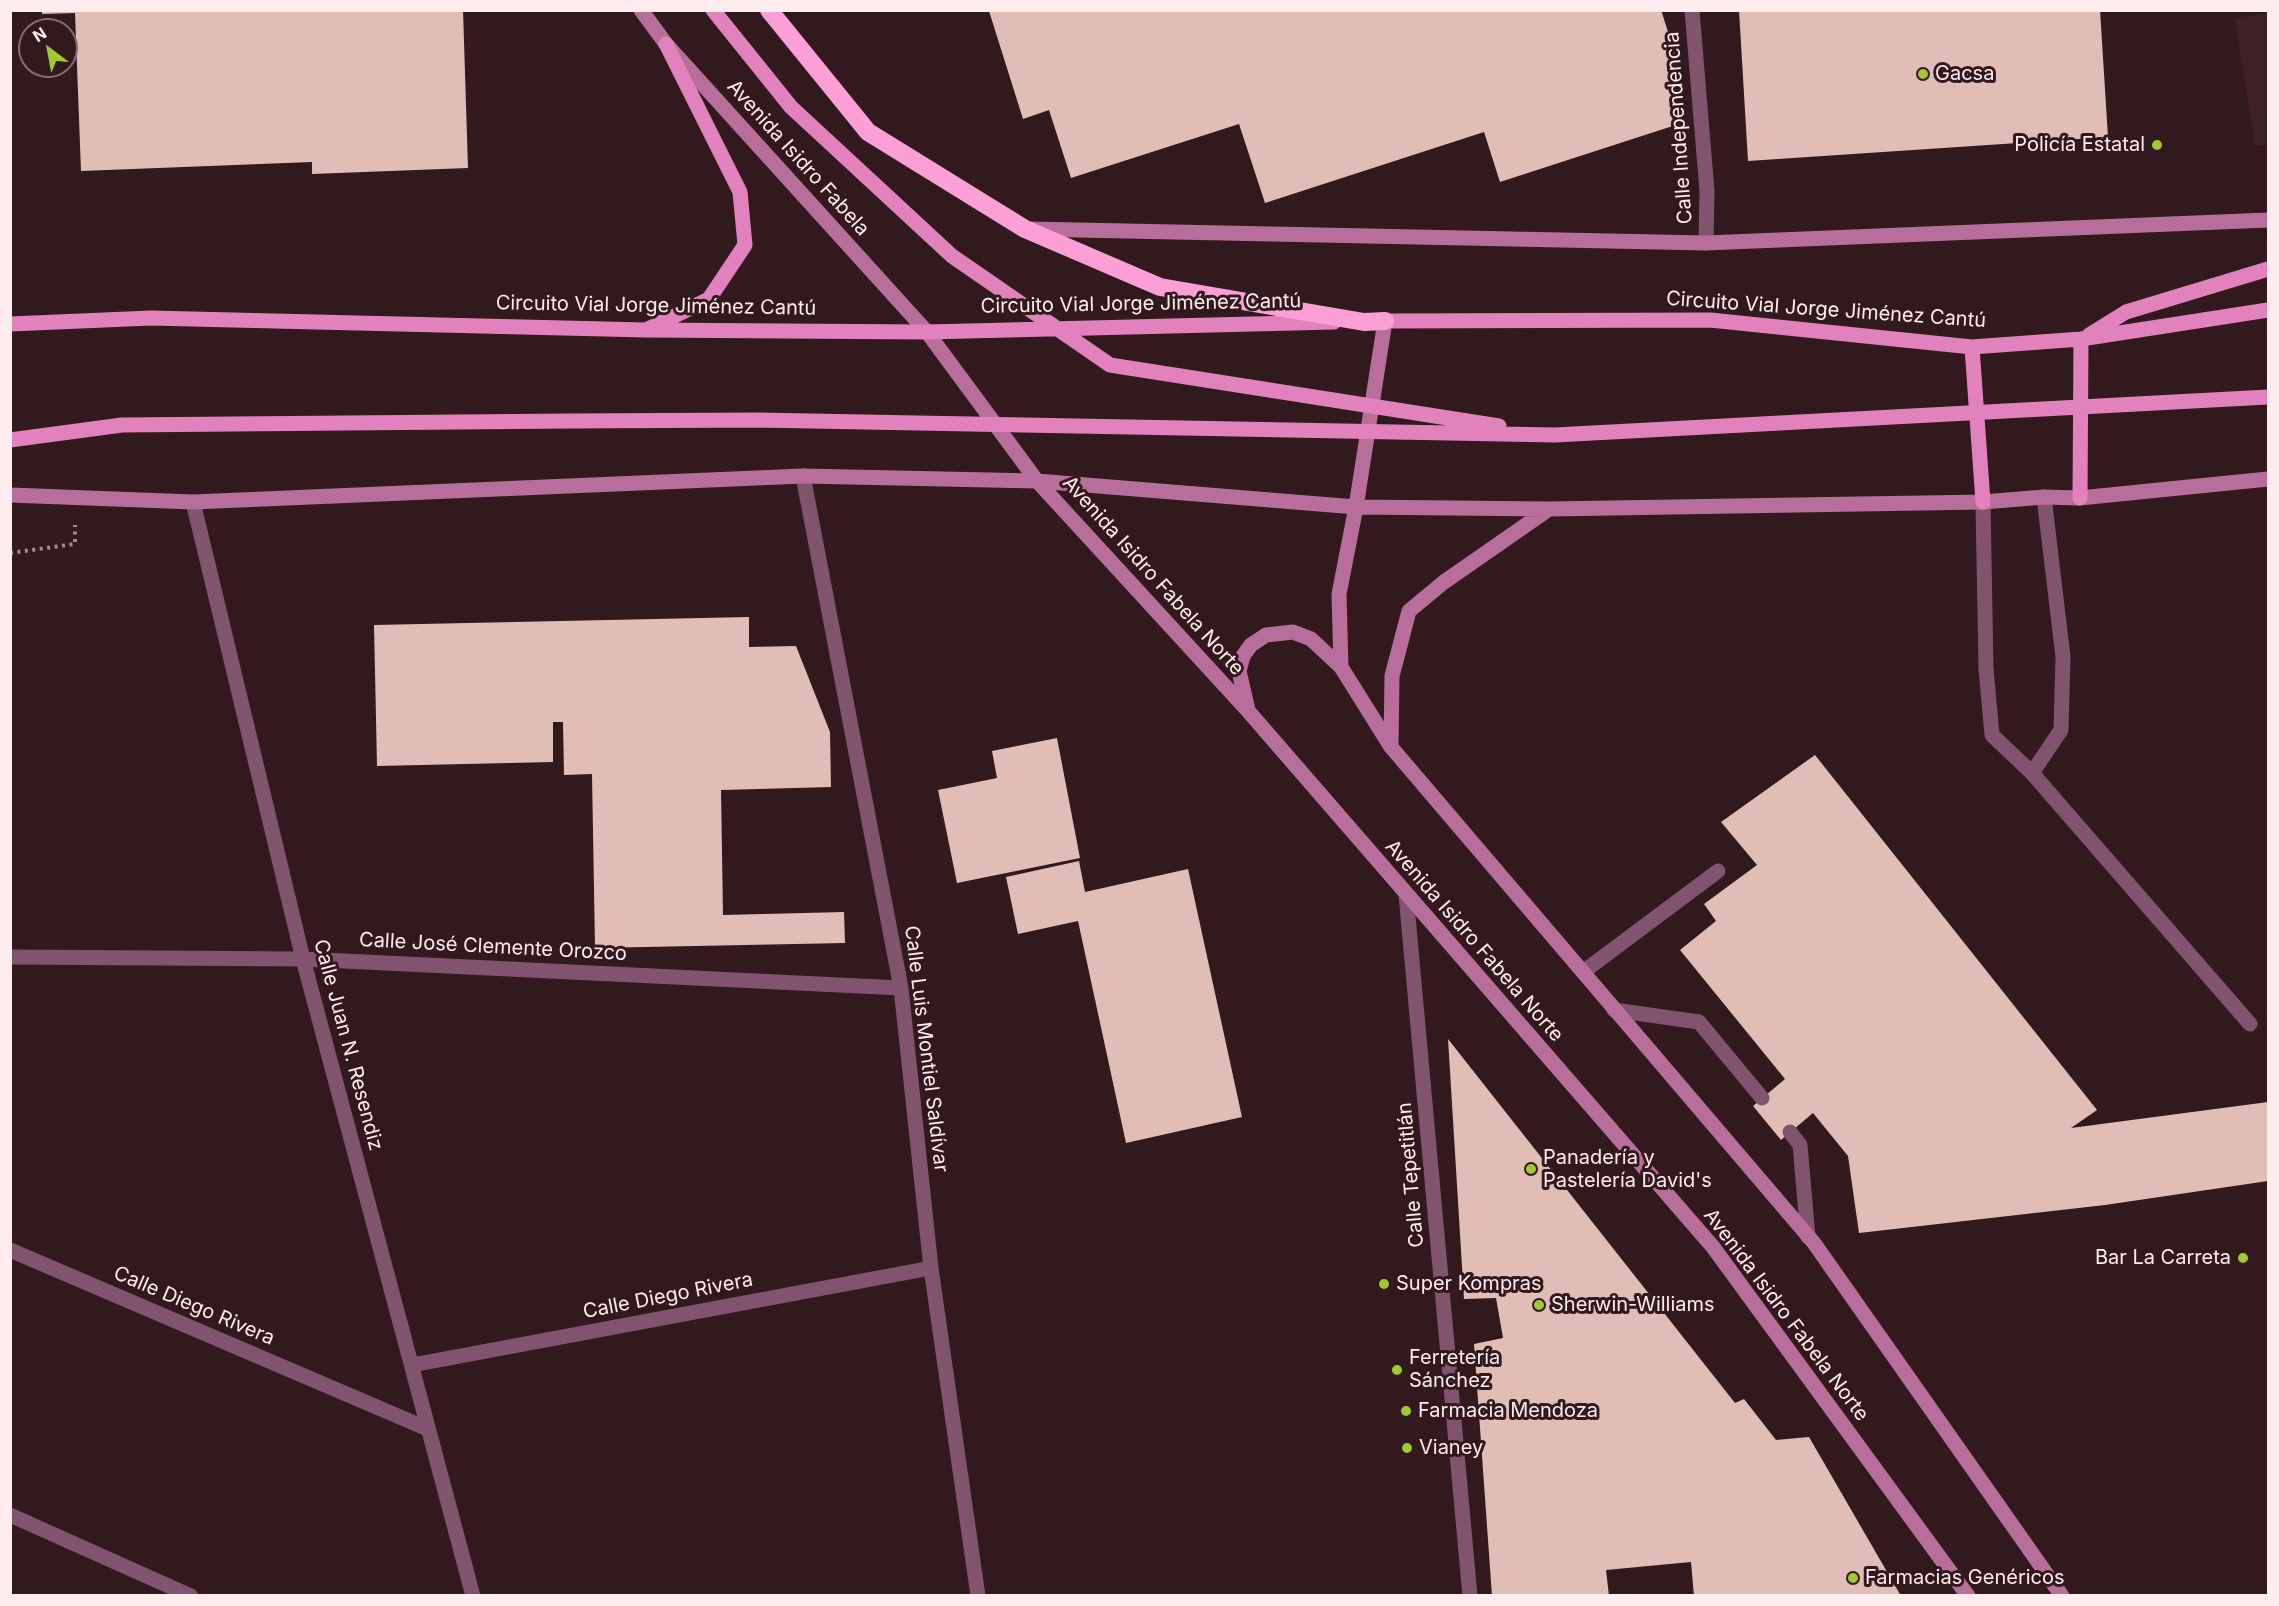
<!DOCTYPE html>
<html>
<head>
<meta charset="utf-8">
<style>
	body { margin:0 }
	#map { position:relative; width:2279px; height:1606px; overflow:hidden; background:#32191e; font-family:Inter,sans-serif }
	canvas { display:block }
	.frame { position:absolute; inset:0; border:12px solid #ffecef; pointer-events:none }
	.north { position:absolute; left:18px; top:18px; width:60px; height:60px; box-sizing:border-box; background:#32191e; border:2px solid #846d72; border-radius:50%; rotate:328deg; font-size:16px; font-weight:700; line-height:24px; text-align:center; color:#ffecef }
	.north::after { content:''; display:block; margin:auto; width:21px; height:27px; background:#9eca2f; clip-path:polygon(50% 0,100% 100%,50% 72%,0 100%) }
</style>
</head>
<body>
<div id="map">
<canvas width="2279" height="1606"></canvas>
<div class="frame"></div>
<div class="north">N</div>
</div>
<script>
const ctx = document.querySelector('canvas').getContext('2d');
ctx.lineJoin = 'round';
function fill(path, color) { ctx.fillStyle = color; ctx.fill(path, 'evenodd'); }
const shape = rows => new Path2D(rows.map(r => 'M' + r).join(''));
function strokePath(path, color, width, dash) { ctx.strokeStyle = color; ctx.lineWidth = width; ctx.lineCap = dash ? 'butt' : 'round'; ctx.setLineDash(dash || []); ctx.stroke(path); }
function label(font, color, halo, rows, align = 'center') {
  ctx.font = font + ' Inter,sans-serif'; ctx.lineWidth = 6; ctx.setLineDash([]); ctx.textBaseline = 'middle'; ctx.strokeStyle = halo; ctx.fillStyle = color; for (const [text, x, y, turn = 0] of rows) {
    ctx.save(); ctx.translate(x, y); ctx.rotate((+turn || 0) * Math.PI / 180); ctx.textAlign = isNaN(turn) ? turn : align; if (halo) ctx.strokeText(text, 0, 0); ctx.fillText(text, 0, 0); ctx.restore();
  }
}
fill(shape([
	[2268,13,2268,144,2255,146,2235,18]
]), '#402027');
fill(shape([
	[42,10,463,10,468,168,312,174,312,162,81,171,75,13,42,14],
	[1661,10,1680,69,1685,122,1500,182,1484,132,1265,203,1239,124,1071,178,1049,110,1023,119,989,11],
	[1739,10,2100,10,2108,137,1748,161],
	[749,617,749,647,796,646,830,732,831,787,721,790,723,915,844,912,845,943,595,948,592,774,564,775,563,722,553,722,553,762,377,766,374,625],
	[1057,738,1080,858,957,883,938,790,997,778,992,751],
	[1815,755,2097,1110,2071,1128,2268,1102,2268,1181,2105,1205,1859,1233,1848,1156,1813,1113,1781,1140,1753,1106,1785,1079,1680,950,1716,921,1704,904,1757,865,1721,822],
	[1079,861,1085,892,1188,869,1242,1117,1126,1143,1078,921,1018,934,1006,877],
	[1448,1039,1735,1403,1744,1399,1776,1440,1809,1437,1901,1596,1694,1596,1691,1562,1606,1570,1609,1596,1492,1596,1474,1344,1503,1338,1496,1298,1464,1299]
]), '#e0beb7');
strokePath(shape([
	[10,553,75,544,75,525]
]), '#a28c90', 4, [3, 4.5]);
strokePath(shape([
	[1983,502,1986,669,1992,735,2032,773,2250,1024],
	[2032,773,2061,730,2063,657,2044,497],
	[1583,972,1718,871],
	[1614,1010,1699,1022,1762,1098],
	[1790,1132,1800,1145,1808,1237]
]), '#81536e', 15);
strokePath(shape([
	[1692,10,1707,191,1706,243],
	[803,476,901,988,931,1268,978,1596],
	[193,502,303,959,473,1596],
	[1406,895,1470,1596],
	[10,957,303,959,901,988],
	[10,1250,428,1429],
	[412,1365,931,1268],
	[10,1515,191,1596]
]), '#81536e', 15);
strokePath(shape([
	[641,10,666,44,927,332,1037,481,1249,712,1713,1247,1968,1596],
	[1030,229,1706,243,2268,220],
	[1385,321,1356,507,1339,594,1341,667,1391,747,1814,1243,2062,1596],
	[10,495,193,502,803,476,1037,481,1356,507,1549,509,1983,502,2044,497,2080,498,2268,479],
	[1248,710,1239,671,1243,656,1251,645,1266,635,1293,632,1311,639,1341,667],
	[1391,747,1392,676,1409,611,1444,582,1549,509]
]), '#b86e9a', 15);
strokePath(shape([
	[713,10,791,107,952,256,1110,365,1499,426],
	[1385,321,1710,320,1972,347,2081,339,2268,310],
	[10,324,151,318,646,330,927,332,1334,322],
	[648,329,709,299,745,245,740,192,666,44],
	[2089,335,2126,312,2268,269],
	[1972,347,1983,502],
	[10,440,122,425,570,421,758,420,1555,435,2268,397],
	[2080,498,2081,339]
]), '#e282bc', 15);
strokePath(shape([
	[769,10,868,132,1025,229,1160,287,1364,322,1385,321]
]), '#fb9fd6', 18);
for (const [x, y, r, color] of [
	[1923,74,6,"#9eca2f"],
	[2157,145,6,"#9eca2f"],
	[1531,1169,6,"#9eca2f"],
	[2243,1258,6,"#9eca2f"],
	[1384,1284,6,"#9eca2f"],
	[1539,1305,6,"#9eca2f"],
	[1397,1370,6,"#9eca2f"],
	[1406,1411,6,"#9eca2f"],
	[1407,1448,6,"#9eca2f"],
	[1853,1578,6,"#9eca2f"]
]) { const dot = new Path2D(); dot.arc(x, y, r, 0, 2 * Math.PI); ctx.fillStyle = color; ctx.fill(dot); strokePath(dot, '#32191e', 2); }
label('20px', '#ffecef', '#32191e', [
	["Gacsa",1935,74],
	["Policía Estatal",2145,145,"right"],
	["Panadería y",1543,1158],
	["Pastelería David's",1543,1181],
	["Bar La Carreta",2231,1258,"right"],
	["Super Kompras",1396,1284],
	["Sherwin-Williams",1551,1305],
	["Ferretería",1409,1358],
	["Sánchez",1409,1381],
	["Farmacia Mendoza",1418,1411],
	["Vianey",1419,1448],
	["Farmacias Genéricos",1865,1578]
], 'left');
label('20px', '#ffecef', '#32191e', [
	["Calle Independencia",1679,128,-94],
	["Avenida Isidro Fabela",798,158,48],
	["Circuito Vial Jorge Jiménez Cantú",1141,304,-1],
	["Circuito Vial Jorge Jiménez Cantú",656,306,1],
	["Circuito Vial Jorge Jiménez Cantú",1826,310,4],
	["Avenida Isidro Fabela Norte",1153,576,48],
	["Avenida Isidro Fabela Norte",1474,941,49],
	["Calle José Clemente Orozco",493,947,3],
	["Calle Juan N. Resendiz",348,1045,75],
	["Calle Luis Montiel Saldívar",926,1049,83],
	["Calle Tepetitlán",1411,1175,-95],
	["Calle Diego Rivera",668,1296,-11],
	["Calle Diego Rivera",194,1306,23],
	["Avenida Isidro Fabela Norte",1786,1315,53]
]);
</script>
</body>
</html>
